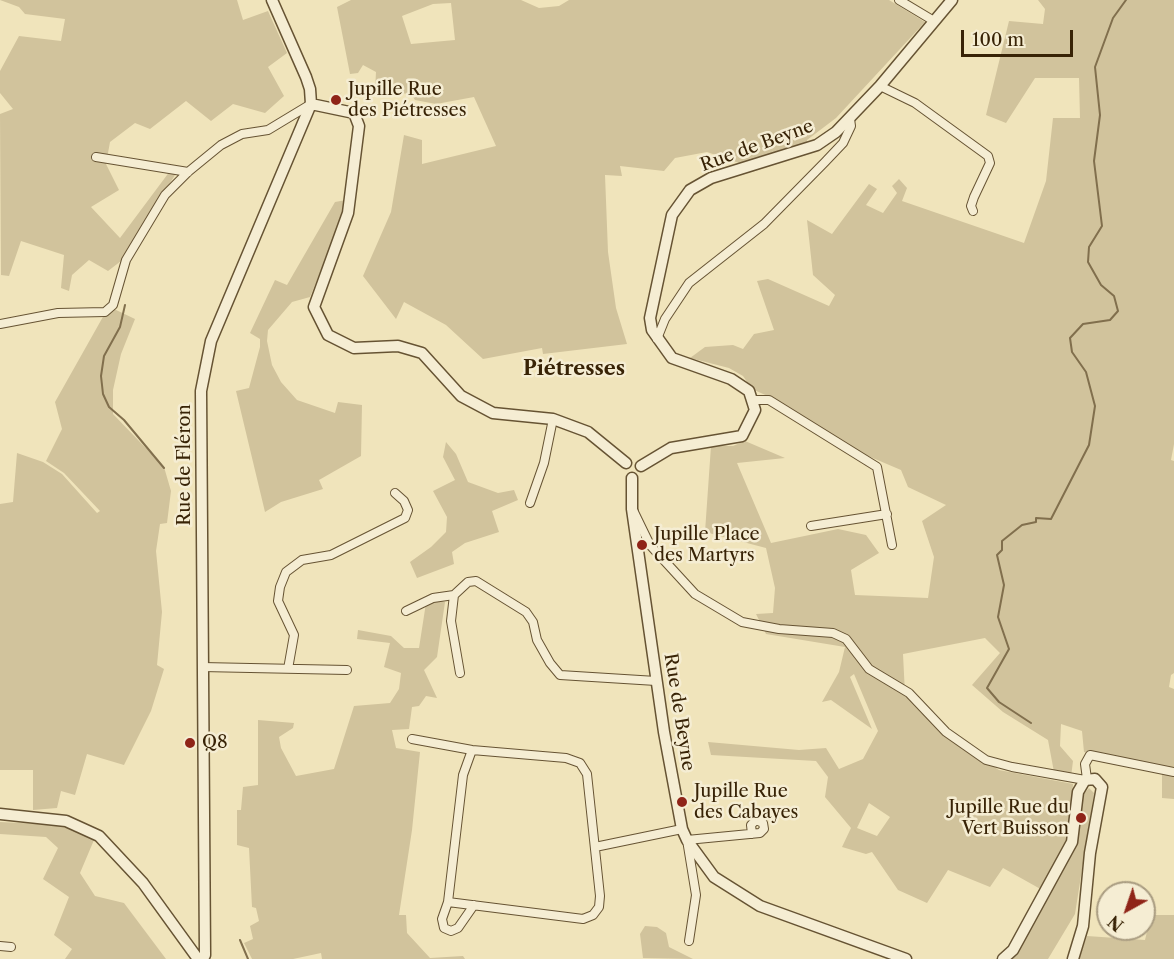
<!DOCTYPE html>
<html>
<head>
<meta charset="utf-8">
<style>
	body { margin:0 }
	#map { position:relative; width:1174px; height:959px; overflow:hidden; background:#f0e4bb; font-family:"Libre Caslon Text",serif }
	canvas { display:block }
	.north { position:absolute; left:1096px; top:881px; width:60px; height:60px; box-sizing:border-box; background:#f5edd3; border:2px solid #a99c81; border-radius:50%; rotate:220deg; font-size:16px; font-weight:700; line-height:24px; text-align:center; color:#382306 }
	.north::after { content:''; display:block; margin:auto; width:21px; height:27px; background:#8f2418; clip-path:polygon(50% 0,100% 100%,50% 72%,0 100%) }
	.scale { position:absolute; left:961px; top:30px; width:112px; height:27px; box-sizing:border-box; border:3px solid #382306; border-top:0; padding-left:8px; font-size:18px; line-height:21px; white-space:nowrap; color:#382306; -webkit-text-stroke:4px #f5edd3; paint-order:stroke }
</style>
</head>
<body>
<div id="map">
<canvas width="1174" height="959"></canvas>
<div class="north">N</div>
<div class="scale">100 m</div>
</div>
<script>
const ctx = document.querySelector('canvas').getContext('2d');
ctx.lineJoin = 'round';
function fill(path, color) { ctx.fillStyle = color; ctx.fill(path, 'evenodd'); }
const shape = rows => new Path2D(rows.map(r => 'M' + r).join(''));
function strokePath(path, color, width, dash) { ctx.strokeStyle = color; ctx.lineWidth = width; ctx.lineCap = dash ? 'butt' : 'round'; ctx.setLineDash(dash || []); ctx.stroke(path); }
function label(font, color, halo, rows, align = 'center') {
  ctx.font = font + ' "Libre Caslon Text",serif'; ctx.lineWidth = 5; ctx.setLineDash([]); ctx.textBaseline = 'middle'; ctx.strokeStyle = halo; ctx.fillStyle = color; for (const [text, x, y, turn = 0] of rows) {
    ctx.save(); ctx.translate(x, y); ctx.rotate((+turn || 0) * Math.PI / 180); ctx.textAlign = isNaN(turn) ? turn : align; if (halo) ctx.strokeText(text, 0, 0); ctx.fillText(text, 0, 0); ctx.restore();
  }
}
fill(shape([
	[237,0,243,20,268,11,287,53,268,67,284,96,265,113,233,104,211,121,186,101,150,129,135,123,110,142,106,164,119,190,91,207,120,238,170,171,175,175,121,261,108,271,89,260,72,275,69,291,61,288,64,255,21,241,9,276,1,275,0,114,13,109,0,93,0,71,19,36,61,41,65,19,25,14,19,7,0,0],
	[351,0,521,0,539,8,559,6,569,0,889,0,925,22,836,118,807,140,806,147,742,164,707,152,675,158,664,171,620,166,622,176,605,175,608,252,616,308,627,344,543,354,542,348,483,359,446,325,404,302,396,319,363,276,391,212,404,135,422,140,422,164,496,146,474,97,436,104,415,100,411,94,375,91,376,72,363,65,358,73,350,74,337,7],
	[451,3,455,40,411,44,402,16,433,4],
	[1038,0,1174,0,1174,444,1171,460,1174,461,1174,673,1171,675,1169,687,1174,689,1174,799,1162,798,1162,767,1084,752,1082,731,1061,724,1060,746,1073,761,1071,777,1054,772,1048,740,1003,712,972,685,1000,653,985,638,903,654,905,694,944,735,999,770,1073,784,1070,840,1044,891,1003,868,990,887,948,870,927,903,898,890,872,852,866,854,842,847,851,828,825,797,828,777,816,761,711,755,708,742,799,750,826,748,839,769,863,759,878,731,854,674,850,677,872,729,831,700,822,702,839,672,845,647,766,634,756,614,773,613,775,588,766,548,705,532,711,446,733,446,745,441,785,458,737,463,771,543,838,529,866,535,879,553,851,570,855,595,928,598,934,557,922,521,946,505,908,487,901,470,861,453,772,398,752,389,743,376,729,368,690,358,705,347,733,345,743,349,754,334,774,330,757,281,768,279,829,306,835,295,813,275,807,220,832,234,869,184,877,189,866,205,883,213,897,193,892,186,899,179,907,188,902,201,1024,243,1046,181,1053,118,1080,118,1079,78,1035,78,1006,123,986,115,1009,21,1043,24,1045,9],
	[869,803,890,817,877,836,857,828],
	[346,200,339,226,310,297,292,302,268,330,267,341,272,365,281,382,297,400,335,413,338,402,362,405,361,456,319,480,323,489,281,502,265,512,236,391,249,388,260,347,260,339,250,333,275,280,287,285,335,202],
	[114,309,135,319,121,354,113,390,113,414,164,467,171,491,167,523,160,524,156,551,162,612,157,665,164,669,151,711,124,765,87,754,75,795,61,791,57,808,33,810,33,770,0,770,0,504,13,502,17,453,43,462,62,474,97,513,100,511,64,473,46,461,62,429,55,402,104,315],
	[446,442,456,454,468,482,498,493,514,490,518,500,492,511,499,532,465,543,452,552,454,564,417,578,410,562,431,547,446,532,447,517,433,491,455,480,443,457],
	[431,599,445,602,437,657,424,670,437,698,426,696,419,706,412,707,409,729,392,730,396,748,420,752,412,830,399,915,406,915,407,933,430,958,463,956,465,959,322,959,321,953,293,959,252,959,244,943,253,939,250,926,259,921,256,908,252,907,249,848,237,845,237,810,241,810,243,787,258,785,258,720,294,723,293,728,279,737,281,748,296,776,334,769,354,706,390,703,399,689,401,673,384,667,390,643,357,639,358,630,391,636,404,648,419,648,426,603],
	[1089,788,1094,793,1075,914,1048,959,1012,959,1065,866,1083,795],
	[0,822,64,825,94,840,80,873,95,896,124,903,166,959,65,959,72,949,54,935,69,897,43,879,58,848,46,837,0,834],
	[1151,915,1174,915,1174,959,1079,959,1087,936,1145,940],
	[645,926,657,927,666,933,669,947,693,959,643,958,640,934]
]), '#d1c39c');
strokePath(shape([
	[125,305,120,327,104,356,101,376,103,394,109,407,124,420,164,468],
	[1031,723,999,702,987,688,1009,649,998,617,1004,585,997,555,1002,550,1002,541,1022,525,1036,522,1036,518,1051,519,1089,445,1095,406,1086,372,1072,352,1070,338,1083,324,1110,320,1118,311,1114,296,1101,285,1088,262,1089,247,1102,226,1094,161,1100,115,1095,67,1113,18,1126,0],
	[240,940,248,959]
]), '#816f4d', 2);
const minor = shape([
	[899,0,934,21],
	[880,86,915,103,988,156,990,163,974,197,971,206,973,211],
	[96,157,188,172],
	[0,324,58,313,105,312,113,305,126,260,165,195,188,172,221,145,242,134,268,130,311,104],
	[657,339,665,319,689,283,764,224,825,162,843,143,851,126,850,119],
	[753,400,769,400,877,467,892,545],
	[530,503,544,463,553,419],
	[633,510,650,545,695,594,742,622,779,629,833,633,846,639,869,669,909,693,946,732,986,760,1012,767,1085,780],
	[811,526,887,514],
	[454,595,451,621,460,673],
	[406,611,433,598,454,595,468,582,476,581,526,612,533,622,537,640,550,663,560,675,656,681],
	[202,667,347,670],
	[288,669,294,635,278,601,280,587,286,572,302,560,331,555,405,518,408,510,404,501,395,493],
	[412,739,472,750,566,758,580,763,587,774,600,896,599,907,593,915,583,919,448,902,463,775,472,750],
	[1087,779,1085,764,1090,755,1174,772],
	[595,847,682,829],
	[448,902,442,919,444,928,451,931,458,928,474,905],
	[689,941,696,895,687,840,760,833,764,829,763,823,756,820,751,825,752,834],
	[0,946,11,947]
]);
const tertiary = shape([
	[311,104,354,113,359,126,348,213,314,307,328,335,354,348,398,346,422,353,461,396,493,413,553,419,588,432,626,463],
	[641,466,671,448,742,436,755,410,749,391,731,379,672,358,652,330,650,318,672,215,690,190,711,178,817,145,836,132,880,86,952,0],
	[632,478,632,509,664,732,682,829,687,840,714,877,760,906,906,959],
	[0,814,66,821,99,836,143,883,198,959],
	[203,959,205,955,201,391,211,341,311,104,310,89,306,77,272,0],
	[1003,959,1013,950,1072,842,1078,792,1085,780,1095,779,1102,787,1090,853,1083,926,1073,959]
]);
strokePath(minor, '#665333', 10);
strokePath(tertiary, '#665333', 13);
strokePath(minor, '#f5edd3', 8);
strokePath(tertiary, '#f5edd3', 10);
for (const [x, y, r, color] of [
	[336,100,6,"#8f2418"],
	[642,545,6,"#8f2418"],
	[190,743,6,"#8f2418"],
	[682,802,6,"#8f2418"],
	[1081,818,6,"#8f2418"]
]) { const dot = new Path2D(); dot.arc(x, y, r, 0, 2 * Math.PI); ctx.fillStyle = color; ctx.fill(dot); strokePath(dot, '#f5edd3', 2); }
label('18px', '#382306', '#f5edd3', [
	["Jupille Rue",348,90],
	["des Piétresses",348,111],
	["Jupille Place",654,535],
	["des Martyrs",654,556],
	["Q8",202,743],
	["Jupille Rue",694,792],
	["des Cabayes",694,813],
	["Jupille Rue du",1069,808,"right"],
	["Vert Buisson",1069,829,"right"]
], 'left');
label('18px', '#382306', '#f5edd3', [
	["Rue de Beyne",757,146,-20],
	["Rue de Fléron",185,465,-90],
	["Rue de Beyne",679,712,81]
]);
label('bold 20px', '#382306', '#f5edd3', [
	["Piétresses",574,369]
]);
</script>
</body>
</html>
